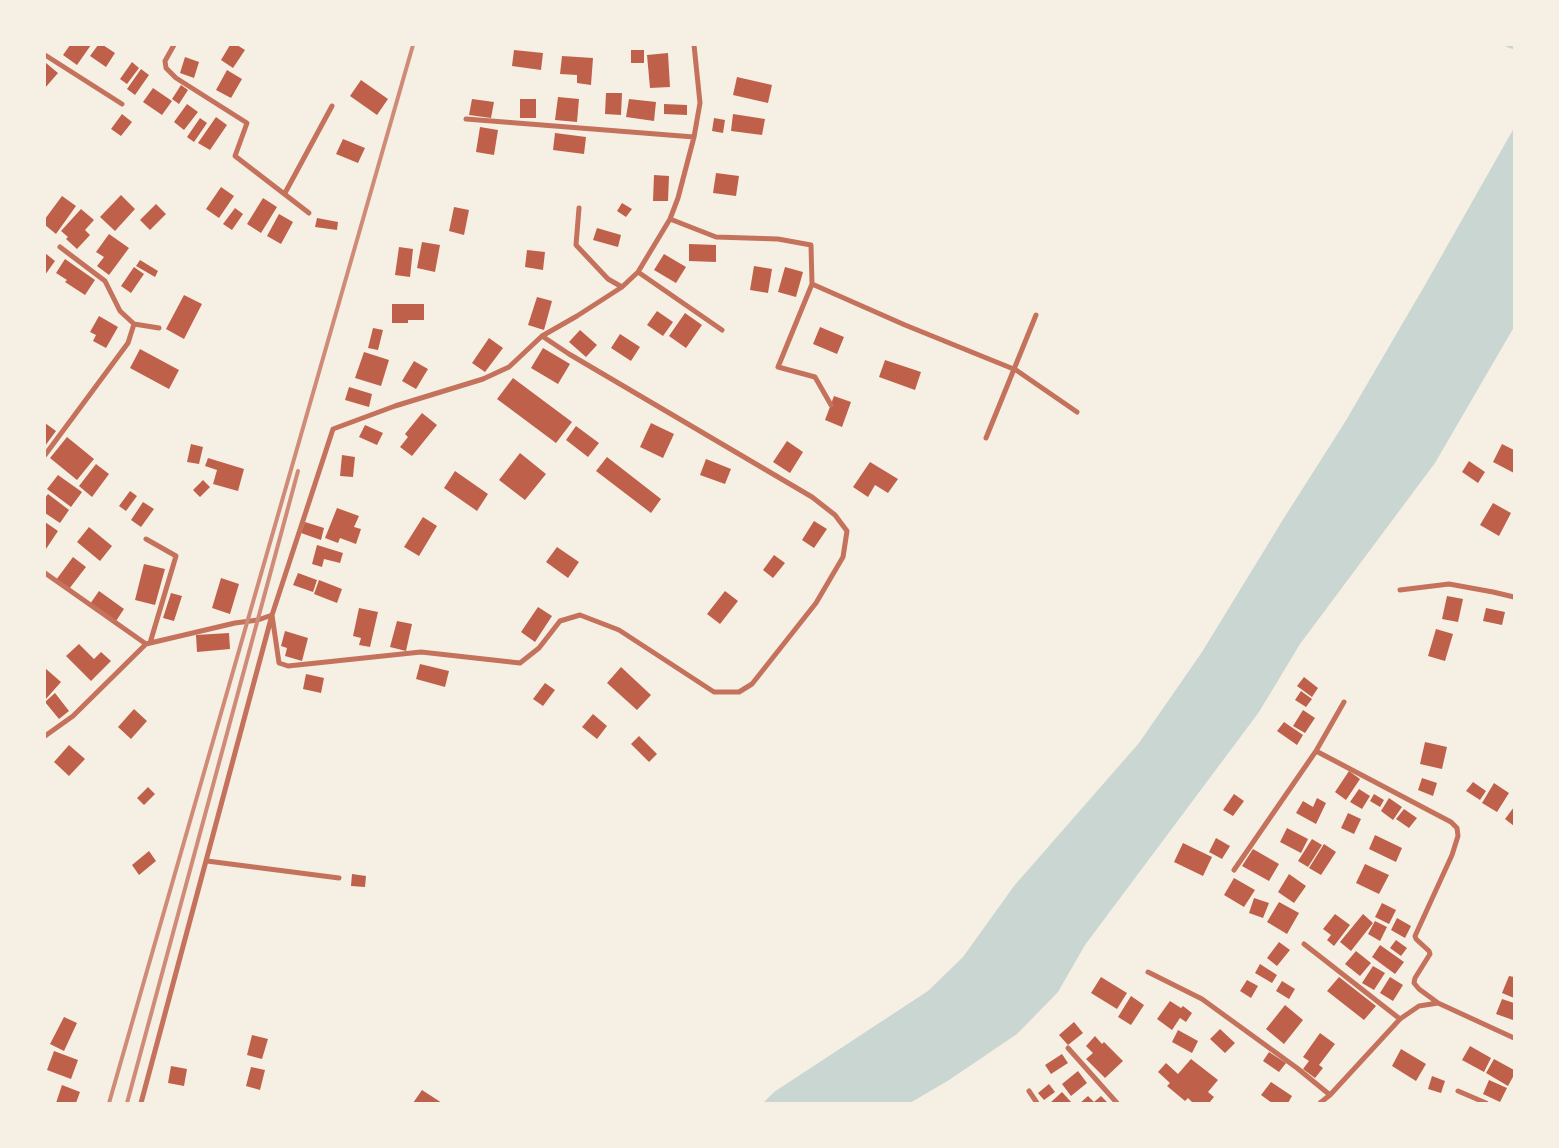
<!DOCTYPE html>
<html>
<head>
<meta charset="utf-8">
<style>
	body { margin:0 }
	#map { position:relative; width:1559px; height:1148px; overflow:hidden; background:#f6efe4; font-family:Jost,sans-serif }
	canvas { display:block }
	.frame { position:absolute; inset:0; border:46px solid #f6efe4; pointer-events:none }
</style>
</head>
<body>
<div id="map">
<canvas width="1559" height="1148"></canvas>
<div class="frame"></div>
</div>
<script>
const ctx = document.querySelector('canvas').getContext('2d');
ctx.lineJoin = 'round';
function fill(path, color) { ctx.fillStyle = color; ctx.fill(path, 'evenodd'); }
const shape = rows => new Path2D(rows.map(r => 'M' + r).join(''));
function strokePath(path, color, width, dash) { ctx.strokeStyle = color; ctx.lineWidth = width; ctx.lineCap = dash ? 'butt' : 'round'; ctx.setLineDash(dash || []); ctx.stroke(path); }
fill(shape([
	[1514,128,1514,327,1435,463,1300,644,1259,712,1085,945,1058,992,1017,1034,949,1080,910,1103,763,1103,774,1092,928,991,963,957,1014,886,1139,743,1202,652,1284,518,1345,422,1425,285]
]), '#c9d6d2');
strokePath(shape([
	[1508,45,1514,47]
]), '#c9d6d2', 4.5);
fill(shape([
	[70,45,91,45,77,65,63,55],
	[98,45,103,45,115,53,106,67,90,56],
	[230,45,237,45,245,50,233,68,221,60],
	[514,50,543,53,541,70,512,66],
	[631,50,644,50,644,63,631,63],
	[668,53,670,87,650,88,647,55],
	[562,56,593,58,591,85,577,83,577,75,560,74],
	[185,57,199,62,194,78,180,73],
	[132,62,139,68,127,84,120,79],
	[46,63,58,73,45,88,45,65],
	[141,69,149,75,135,95,127,89],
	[227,70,242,79,231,98,216,90],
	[737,77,772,85,768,103,733,95],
	[361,80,388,99,377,115,350,96],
	[181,85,188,90,179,104,172,99],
	[153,88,172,101,162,115,143,102],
	[606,93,622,93,621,115,605,114],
	[558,97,579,99,577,122,555,120],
	[472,99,494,102,491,118,469,115],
	[520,99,536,99,536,118,520,118],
	[629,99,656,102,654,121,626,117],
	[187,104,198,112,184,130,174,122],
	[664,104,687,105,687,115,664,114],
	[122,114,132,122,121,136,111,129],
	[733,114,765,119,762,135,731,131],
	[216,117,227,125,210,150,198,143],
	[200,118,207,123,194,142,187,137],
	[714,118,725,120,723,133,712,131],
	[480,127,498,130,494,155,476,152],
	[555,133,586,137,584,154,553,150],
	[343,139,365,148,358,163,336,154],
	[716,173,739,176,736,196,713,193],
	[654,175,669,176,668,201,653,201],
	[221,187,234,196,219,218,206,209],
	[121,195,135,209,115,231,100,217],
	[62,196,76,206,56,234,45,225,45,219],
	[263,198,277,207,261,233,247,224],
	[622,203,632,209,626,217,617,211],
	[156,204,166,214,150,230,140,220],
	[454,207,469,210,464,235,449,231],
	[235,208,243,214,232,230,223,224],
	[81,209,94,220,85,230,90,235,77,249,66,239,68,237,61,231],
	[279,214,293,222,281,244,267,236],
	[317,218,338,222,337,230,315,227],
	[597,228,621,235,618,247,593,240],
	[109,234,129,248,109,275,97,266,104,257,96,252],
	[422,242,440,245,435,272,417,268],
	[689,244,716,245,716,262,689,261],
	[399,247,413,249,410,277,395,275],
	[527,250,545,252,543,270,525,267],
	[45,253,55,261,45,275],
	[664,254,686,267,676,283,654,270],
	[65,259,95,280,85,295,65,282,67,280,56,273],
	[140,260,158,271,155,277,136,266],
	[754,266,772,269,768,293,750,290],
	[134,267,144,274,131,293,121,286],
	[785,267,803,272,796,297,778,292],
	[184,295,202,304,184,339,166,329],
	[537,297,552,301,544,330,528,325],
	[392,304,424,304,424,320,408,320,408,323,392,323],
	[657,311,673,322,663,336,647,325],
	[685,313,702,325,686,348,669,336],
	[99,316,118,327,106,348,93,341,96,335,90,332],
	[820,327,844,337,837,354,813,344],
	[373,328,383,330,378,350,368,348],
	[580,330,597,345,586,357,569,342],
	[620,334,640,347,631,361,611,348],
	[489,338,503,348,485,372,472,363],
	[543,348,570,364,558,384,531,368],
	[140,349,179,370,169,389,130,368],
	[364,352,389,360,381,386,355,378],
	[885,360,921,372,915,390,879,377],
	[414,361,428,369,416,389,402,381],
	[513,378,572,422,556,443,497,399],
	[349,387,372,394,369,407,345,400],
	[834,396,851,402,842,427,825,420],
	[422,413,437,425,412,456,400,447,408,437,405,434],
	[45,423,56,431,45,446],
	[651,423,674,434,663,458,640,447],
	[365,425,383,433,377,445,359,437],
	[576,426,599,443,588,457,566,440],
	[67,437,94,459,77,480,50,458],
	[787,441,803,452,790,473,773,462],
	[191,444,203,447,199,464,187,462],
	[1502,444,1514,450,1514,473,1493,462],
	[520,453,546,474,525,500,499,480],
	[342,455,355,457,353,477,340,476],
	[607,457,661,499,651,513,596,471],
	[208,458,244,469,238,491,213,484,217,470,205,466],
	[706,459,731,469,725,484,700,475],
	[1469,461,1485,472,1478,483,1462,472],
	[870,462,898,479,888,493,875,485,868,497,853,487],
	[96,464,109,474,92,497,79,486],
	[455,471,488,494,477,511,444,488],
	[58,475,82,492,71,507,47,489],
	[203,480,210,487,200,497,193,490],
	[130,491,137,496,126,511,119,506],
	[48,494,69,510,60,523,45,513,45,498],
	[143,502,154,509,141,527,131,520],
	[1493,503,1511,513,1499,536,1480,525],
	[337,508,359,516,354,527,361,529,356,544,340,538,338,543,325,538],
	[423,517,437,526,419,556,404,547],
	[814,521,827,529,814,548,802,540],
	[45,522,58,531,46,549,45,548],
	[305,522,324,528,321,540,301,533],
	[89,527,112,546,100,561,77,542],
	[317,545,343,553,340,563,324,559,322,567,312,564],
	[557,547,579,562,568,578,546,562],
	[774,555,785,563,773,578,763,570],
	[73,557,86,567,69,589,56,580],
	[144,564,165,569,155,605,135,600],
	[298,573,317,580,313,592,293,585],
	[221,578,239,584,230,614,212,608],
	[319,580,342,589,337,603,314,594],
	[99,591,124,609,116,621,90,604],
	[725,591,738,601,720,624,707,614],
	[171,593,182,596,174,621,163,618],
	[1447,596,1463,599,1458,622,1442,619],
	[538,607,552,616,535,642,521,632],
	[359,608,378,612,370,647,359,645,361,638,353,636],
	[1486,608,1505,612,1502,625,1483,621],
	[397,621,412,624,406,651,390,647],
	[1436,629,1453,634,1445,661,1428,656],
	[285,631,308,638,302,661,285,656,287,648,281,646],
	[229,633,230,649,197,652,196,635],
	[79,644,94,659,101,652,111,661,91,681,66,656],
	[420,664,449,671,445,687,416,679],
	[621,667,651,695,637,710,607,683],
	[45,668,61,682,45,700],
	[306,674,324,678,321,693,303,689],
	[1304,677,1318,688,1312,697,1297,686],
	[545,683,555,690,543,706,533,699],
	[1301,691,1312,699,1306,707,1295,700],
	[55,693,69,711,59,719,45,702],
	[134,709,147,721,131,739,118,727],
	[1303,710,1315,718,1305,733,1293,726],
	[593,714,607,726,597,739,582,727],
	[1284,722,1303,735,1297,745,1277,731],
	[639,736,657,754,649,762,631,744],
	[1425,742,1447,747,1442,769,1420,764],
	[69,745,85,759,69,776,54,762],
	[1349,771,1360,779,1346,800,1335,792],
	[1422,778,1437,783,1433,796,1418,790],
	[1473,782,1486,791,1480,800,1466,791],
	[1494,783,1509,793,1497,812,1482,803],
	[148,787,155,794,144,805,137,798],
	[1359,789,1370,796,1362,809,1350,802],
	[1234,794,1244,801,1233,816,1223,810],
	[1374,794,1384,800,1380,807,1370,801],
	[1317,798,1326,803,1316,824,1296,813,1303,801,1313,807],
	[1389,798,1402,807,1393,820,1381,811],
	[1514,807,1514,826,1505,819],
	[1404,809,1417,818,1409,828,1396,819],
	[1348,813,1361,819,1354,834,1341,828],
	[1287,828,1308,839,1301,853,1280,842],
	[1375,835,1402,848,1396,862,1369,849],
	[1216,838,1230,846,1222,859,1209,852],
	[1312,839,1322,845,1308,867,1298,861],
	[1183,843,1212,857,1203,876,1174,862],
	[1324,844,1336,852,1321,875,1309,868],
	[1253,849,1279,864,1269,881,1242,866],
	[149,851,156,861,139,875,132,865],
	[1365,864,1389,875,1379,894,1356,883],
	[352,874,366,876,365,887,351,886],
	[1289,874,1306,886,1294,903,1278,892],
	[1234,878,1255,890,1244,907,1224,895],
	[1254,898,1269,903,1263,918,1249,913],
	[1279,902,1299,913,1287,934,1267,922],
	[1382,903,1396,910,1389,924,1375,917],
	[1335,914,1350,925,1334,946,1327,940,1331,935,1323,929],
	[1363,914,1373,923,1351,951,1340,942],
	[1397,918,1411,926,1405,938,1391,930],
	[1375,921,1387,927,1380,941,1368,934],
	[1396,940,1407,948,1401,956,1390,948],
	[1279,942,1290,950,1277,966,1267,958],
	[1380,945,1404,962,1395,974,1372,957],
	[1356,951,1371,963,1360,976,1345,964],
	[1260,964,1277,975,1272,983,1255,973],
	[1373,966,1385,973,1374,990,1362,983],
	[1509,976,1514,977,1514,998,1502,993],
	[1101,977,1127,993,1117,1009,1091,993],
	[1339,977,1376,1006,1364,1020,1327,991],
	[1390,977,1403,985,1393,1001,1380,993],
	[1247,980,1258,986,1251,998,1240,991],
	[1282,981,1295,989,1289,999,1276,991],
	[1131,996,1144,1005,1131,1025,1118,1017],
	[1502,999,1514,1003,1513,1020,1496,1014],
	[1170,1001,1181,1008,1183,1006,1192,1013,1186,1022,1180,1018,1172,1030,1157,1019],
	[1285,1005,1303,1020,1284,1044,1266,1029],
	[64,1017,77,1023,64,1051,50,1044],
	[1074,1022,1083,1033,1068,1045,1059,1035],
	[1220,1029,1235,1043,1225,1053,1210,1039],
	[1178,1030,1198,1041,1192,1053,1172,1042],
	[1320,1033,1335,1044,1319,1065,1323,1068,1315,1078,1303,1069,1309,1061,1303,1057],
	[252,1035,268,1039,262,1059,247,1055],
	[1095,1036,1102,1044,1104,1042,1123,1061,1105,1078,1086,1059,1093,1053,1086,1046],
	[1470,1046,1491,1058,1484,1072,1462,1060],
	[1401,1049,1426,1064,1416,1081,1392,1066],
	[54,1051,78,1060,71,1079,47,1070],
	[1269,1052,1286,1063,1279,1072,1263,1061],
	[1062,1054,1068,1063,1051,1074,1045,1065],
	[1191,1059,1218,1080,1208,1092,1214,1097,1209,1103,1193,1103,1188,1098,1185,1101,1167,1086,1170,1083,1158,1072,1166,1063,1178,1074],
	[1494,1059,1514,1070,1514,1075,1508,1086,1486,1073],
	[171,1066,187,1069,184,1086,168,1083],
	[251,1067,265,1070,260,1090,246,1086],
	[1078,1071,1087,1083,1071,1096,1062,1084],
	[1432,1076,1445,1081,1441,1093,1428,1089],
	[1489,1080,1507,1088,1500,1102,1483,1094],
	[1271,1082,1292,1096,1288,1103,1272,1103,1261,1095],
	[1049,1084,1055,1092,1044,1100,1038,1093],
	[62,1085,80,1092,76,1103,56,1103],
	[422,1090,442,1103,413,1103],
	[1062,1092,1072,1103,1050,1103],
	[1088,1096,1094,1102,1101,1096,1108,1103,1080,1103]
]), '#bf614a');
strokePath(shape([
	[174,45,165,61,166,68,176,78,247,123,235,156,309,213],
	[45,55,122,104],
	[466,119,694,137],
	[285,193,332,106],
	[579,208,576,245,608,279,622,287],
	[670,219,716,237,778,239,811,245,812,284,905,325,1016,370,1077,412],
	[638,272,722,330],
	[812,284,778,367,815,377,831,405],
	[134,324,159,328],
	[986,438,1036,315],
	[45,455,128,343,134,324,120,311,105,281,60,247],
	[146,539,176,556,150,643],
	[45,573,146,644,235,623,258,620,272,615,279,663,288,666,421,652,520,663,539,648,560,621,580,615,619,630,714,692,739,692,752,684,816,603,843,557,847,531,835,515,812,497,569,354,542,336],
	[1400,590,1449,584,1493,592,1514,597],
	[1344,702,1316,751,1430,811,1451,822,1457,828,1458,836,1452,855,1415,936,1416,939,1429,951,1430,954,1415,978,1414,983,1419,989,1438,1003],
	[45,736,73,716,146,644],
	[207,861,339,878],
	[1234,870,1316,751],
	[1304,944,1400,1019],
	[1148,972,1202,999,1297,1068,1330,1095],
	[1068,1048,1117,1103],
	[1029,1091,1037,1103],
	[1458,1091,1486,1103],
	[141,1103,272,615,333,429,395,406,483,379,509,367,542,336,577,316,622,287,638,272,670,219,678,198,694,137,700,103,694,45],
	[1320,1103,1330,1095,1400,1019,1419,1006,1438,1003,1514,1038]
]), '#c5725c', 5);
strokePath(shape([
	[109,1103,413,45],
	[127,1103,298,471]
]), '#cf8b77', 4);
</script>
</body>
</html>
